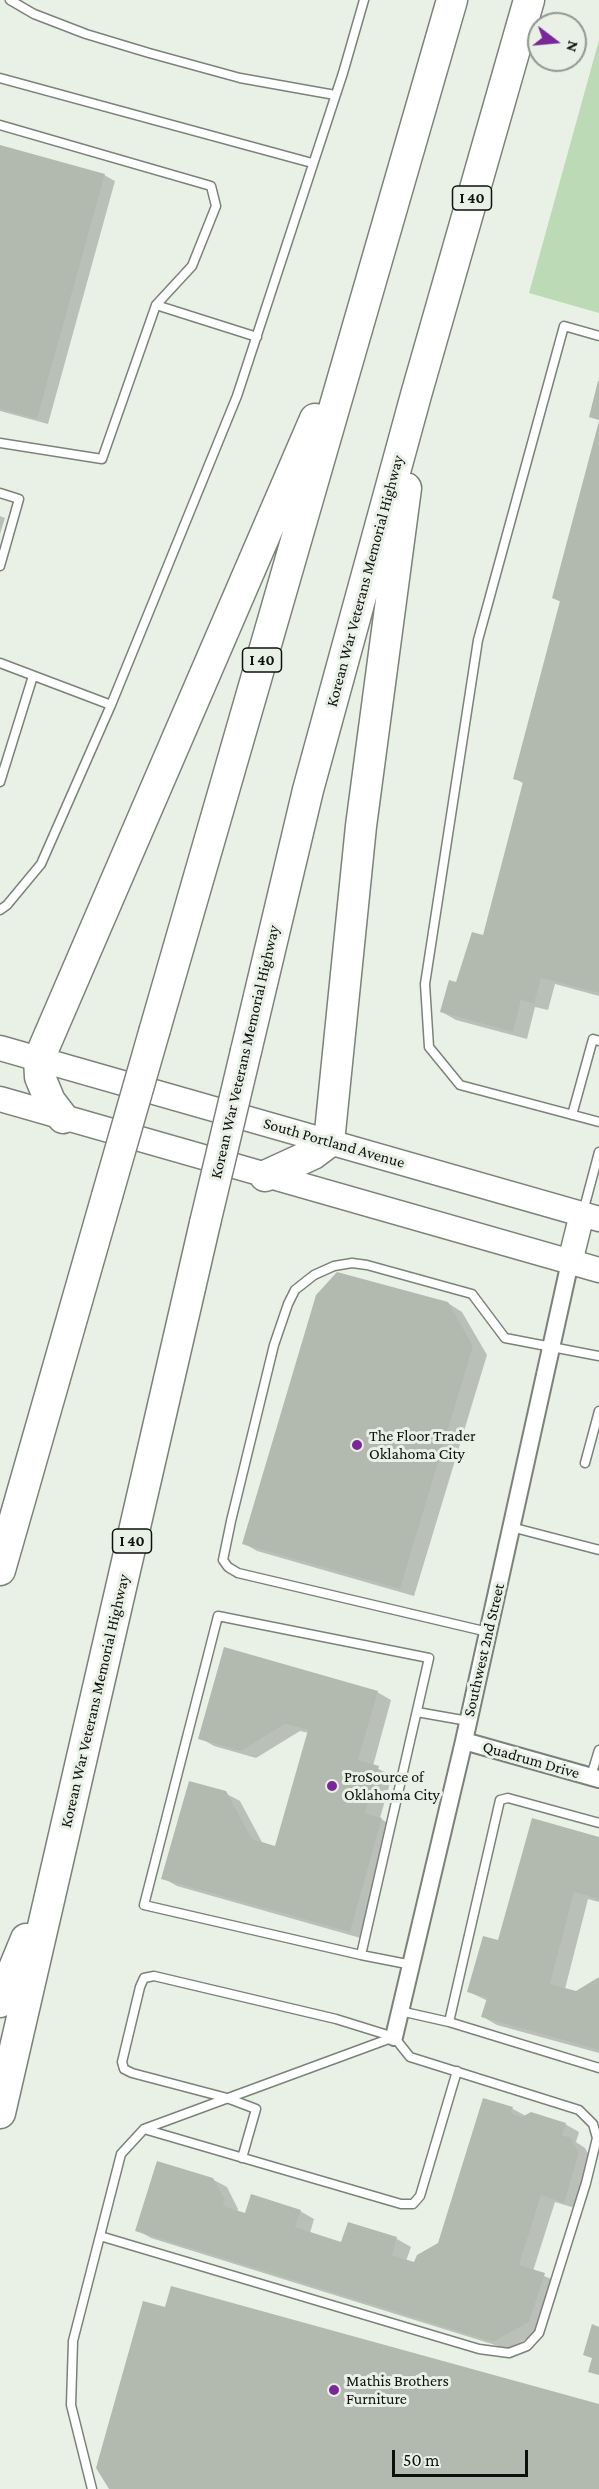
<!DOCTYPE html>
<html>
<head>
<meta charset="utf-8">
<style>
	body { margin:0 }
	#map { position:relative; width:599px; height:2489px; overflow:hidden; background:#e9f1e6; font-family:"Crimson Pro",serif }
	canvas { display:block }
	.north { position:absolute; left:527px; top:12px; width:60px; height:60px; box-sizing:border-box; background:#e9f1e6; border:2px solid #91978f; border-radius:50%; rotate:106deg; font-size:16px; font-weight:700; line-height:24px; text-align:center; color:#0e100d }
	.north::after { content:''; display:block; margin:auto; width:21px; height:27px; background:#7a2899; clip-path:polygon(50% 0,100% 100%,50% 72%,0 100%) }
	.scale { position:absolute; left:392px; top:2450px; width:136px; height:27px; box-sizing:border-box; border:3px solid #0e100d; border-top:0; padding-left:8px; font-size:18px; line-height:21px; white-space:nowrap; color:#0e100d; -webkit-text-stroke:4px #e9f1e6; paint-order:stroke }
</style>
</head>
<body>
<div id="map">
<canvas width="599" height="2489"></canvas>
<div class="north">N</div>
<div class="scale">50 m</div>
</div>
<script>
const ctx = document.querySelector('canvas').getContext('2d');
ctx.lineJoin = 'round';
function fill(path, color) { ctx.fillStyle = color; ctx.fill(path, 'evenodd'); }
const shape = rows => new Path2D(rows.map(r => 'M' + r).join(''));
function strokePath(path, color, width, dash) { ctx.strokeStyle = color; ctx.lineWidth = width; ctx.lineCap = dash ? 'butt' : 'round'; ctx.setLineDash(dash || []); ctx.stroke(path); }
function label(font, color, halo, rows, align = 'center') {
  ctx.font = font + ' "Crimson Pro",serif'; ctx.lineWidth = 6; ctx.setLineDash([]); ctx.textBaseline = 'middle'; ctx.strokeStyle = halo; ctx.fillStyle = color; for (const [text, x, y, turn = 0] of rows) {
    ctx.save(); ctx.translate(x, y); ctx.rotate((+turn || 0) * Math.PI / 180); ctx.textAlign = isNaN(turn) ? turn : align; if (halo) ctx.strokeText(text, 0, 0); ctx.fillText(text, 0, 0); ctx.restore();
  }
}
fill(shape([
	[599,40,599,313,529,293]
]), '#bcdab5');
fill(shape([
	[0,146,104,175,115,181,48,424,0,411],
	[599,424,599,996,555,984,548,1010,535,1007,527,1039,456,1020,442,1012,484,937,524,784,515,778,561,602,553,598],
	[0,516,5,518,0,534],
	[448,1303,462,1312,487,1355,414,1596,257,1551,243,1543],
	[377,1692,391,1700,373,1766,392,1776,380,1818,395,1828,364,1939,177,1886,163,1878,225,1793,240,1801,263,1844,276,1848,309,1733,300,1731,256,1758,214,1746,200,1738],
	[599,1839,599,1902,588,1899,565,1989,576,1992,599,1979,599,2053,497,2025,483,2017,488,2001,469,1992,499,1942],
	[484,2100,513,2109,526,2116,565,2124,579,2132,576,2142,585,2148,593,2162,578,2209,555,2202,533,2271,558,2282,543,2330,508,2349,151,2238,137,2230,212,2179,227,2187,238,2209,237,2212,246,2215,300,2211,314,2219,310,2233,342,2243,349,2224,397,2239,411,2247,406,2261,415,2264,440,2244]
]), '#0003');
fill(shape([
	[0,145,105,174,37,419,0,409],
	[598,381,599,381,599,420,589,417],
	[599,421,599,993,541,978,534,1004,521,1000,513,1032,440,1012,449,980,456,982,472,932,483,935,523,782,513,779,560,601,552,598],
	[337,1272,448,1302,473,1346,400,1589,242,1544,316,1295],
	[224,1647,378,1691,358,1760,379,1766,365,1813,382,1818,350,1932,161,1879,189,1781,226,1791,252,1839,275,1846,308,1730,285,1724,241,1751,198,1739],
	[532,1818,599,1837,599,1899,574,1892,550,1984,576,1991,599,1977,599,2050,481,2017,487,1998,467,1992,483,1936,498,1940],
	[483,2098,513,2107,511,2113,522,2117,531,2112,566,2123,562,2135,571,2138,579,2153,564,2203,541,2195,519,2265,545,2273,529,2322,493,2342,135,2231,157,2161,213,2178,225,2200,223,2206,245,2213,251,2194,301,2210,295,2227,341,2242,348,2222,397,2237,392,2255,414,2262,417,2255,438,2243],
	[171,2286,599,2404,599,2489,109,2489,96,2468,143,2301,165,2307],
	[592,2324,599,2327,599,2375,588,2372,592,2358,583,2355]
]), '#b2bab0');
const lane = shape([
	[10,0,34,14,86,34,149,53,240,78,335,95],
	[0,78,312,163],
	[0,125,211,186,216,206,192,266,156,305],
	[599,336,564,326,478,640,425,984,429,1047,460,1085,599,1122],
	[0,443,102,459,156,305,257,337],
	[0,493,19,499,0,566],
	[0,663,111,705],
	[0,782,33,676],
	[0,910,7,905,41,864,111,705,237,396,343,73,364,0],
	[572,1115,593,1039,599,1041],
	[583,1212,599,1152],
	[585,1463,599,1411],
	[511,1527,599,1550],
	[488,1632,238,1573,228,1567,223,1560,231,1521,274,1345,288,1304,295,1290,314,1275,334,1266,352,1263,367,1265,472,1294,505,1338,599,1356],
	[417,1712,468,1721],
	[591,1776,599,1750],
	[599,1823,508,1798,500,1800,449,2022,599,2068],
	[361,1955,429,1658,218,1616,144,1905,361,1955,412,1965],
	[400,2011,449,2022],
	[144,2129,401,2204,413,2204,420,2196,457,2071],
	[100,2236,479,2349,509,2353,527,2346,539,2333,586,2183,597,2138,593,2124,579,2110,410,2057,394,2037,336,2019,154,1976,144,1978,140,1987,122,2062,124,2069,132,2073,227,2098,256,2109,242,2158],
	[92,2489,71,2405,73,2341,121,2154,144,2129,394,2037]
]);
const street = shape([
	[464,1741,599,1779],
	[394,2037,464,1741,570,1262]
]);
const secondary = shape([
	[0,1048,599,1219],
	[0,1099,599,1270],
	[570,1262,582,1214]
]);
const highway = shape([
	[155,1029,452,0],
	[246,1051,308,790,416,395,529,0],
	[63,1118,50,1101,40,1077,39,1059,315,419],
	[265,1176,313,1154,329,1142,361,826,406,488],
	[0,1570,107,1196],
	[0,2002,26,1939],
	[0,2113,205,1223]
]);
strokePath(lane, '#7b8279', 11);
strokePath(street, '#7b8279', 20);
strokePath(secondary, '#7b8279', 27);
strokePath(highway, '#7b8279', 33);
strokePath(lane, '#fff', 8);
strokePath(street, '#fff', 16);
strokePath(secondary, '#fff', 24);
strokePath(highway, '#fff', 30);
const highwayBridge = shape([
	[107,1196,155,1029],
	[205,1223,246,1051]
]);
strokePath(highwayBridge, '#7b8279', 33, []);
strokePath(highwayBridge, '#fff', 30);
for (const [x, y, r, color] of [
	[357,1445,6,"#7a2899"],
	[332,1786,6,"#7a2899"],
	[334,2390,6,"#7a2899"]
]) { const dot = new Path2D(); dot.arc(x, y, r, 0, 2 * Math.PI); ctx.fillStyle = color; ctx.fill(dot); strokePath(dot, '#e9f1e6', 2); }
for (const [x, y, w] of [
	[472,198,39],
	[262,660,39],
	[132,1541,39]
]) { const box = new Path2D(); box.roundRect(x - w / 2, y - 12, w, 24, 4.5); ctx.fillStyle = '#e9f1e6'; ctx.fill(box); strokePath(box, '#0e100d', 1.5); }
label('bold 15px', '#0e100d', null, [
	["I 40",472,198],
	["I 40",262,660],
	["I 40",132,1541]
]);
label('16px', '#0e100d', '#e9f1e6', [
	["Korean War Veterans Memorial Highway",365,581,-75],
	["Korean War Veterans Memorial Highway",245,1052,-77],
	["South Portland Avenue",334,1143,16],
	["Southwest 2nd Street",484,1650,-77],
	["Korean War Veterans Memorial Highway",95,1701,-77],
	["Quadrum Drive",531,1760,16]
]);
label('16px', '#0e100d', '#e9f1e6', [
	["The Floor Trader",369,1436],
	["Oklahoma City",369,1454],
	["ProSource of",344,1777],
	["Oklahoma City",344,1795],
	["Mathis Brothers",346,2381],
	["Furniture",346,2399]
], 'left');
</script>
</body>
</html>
